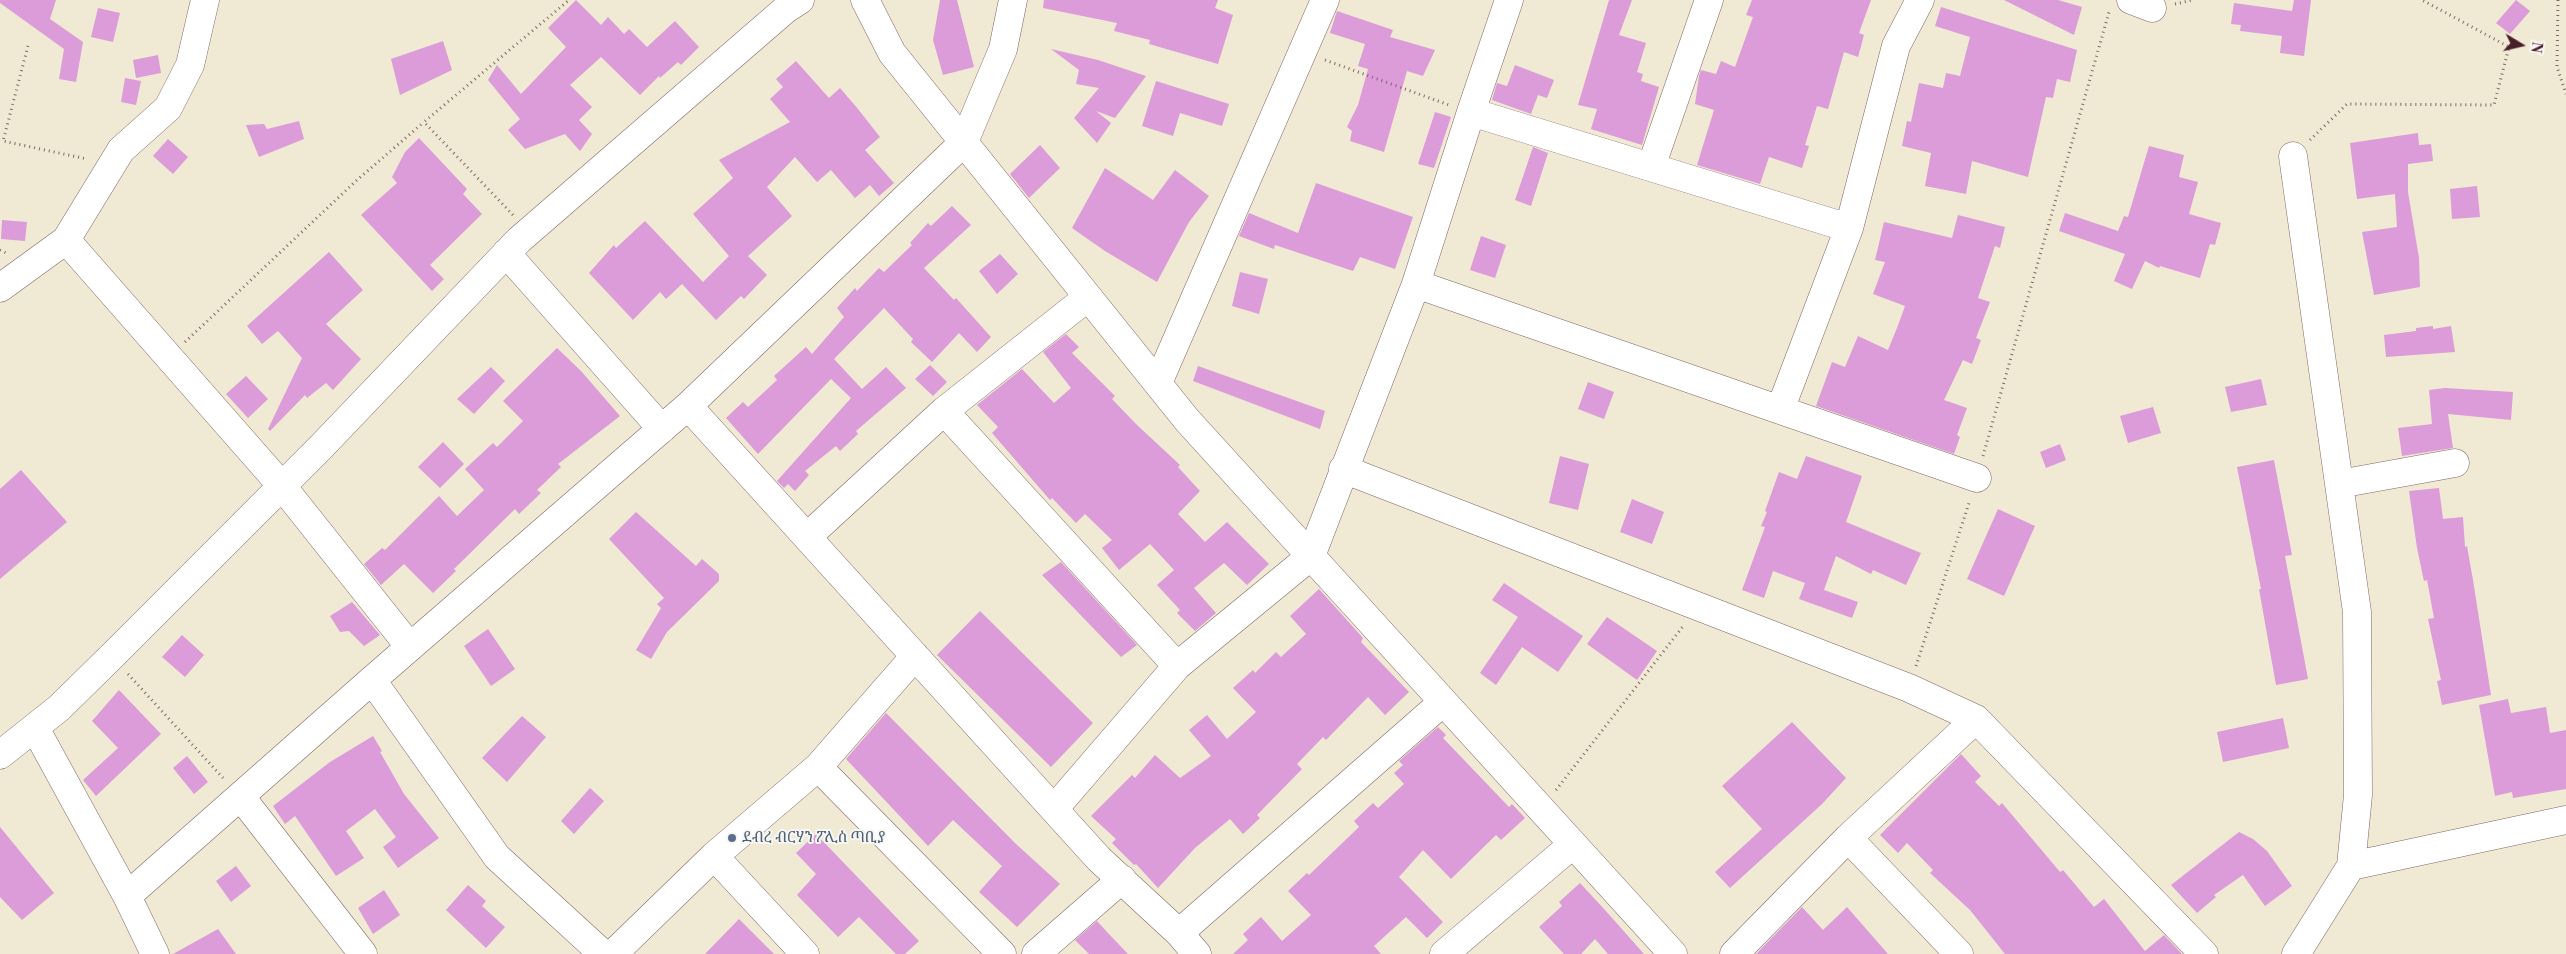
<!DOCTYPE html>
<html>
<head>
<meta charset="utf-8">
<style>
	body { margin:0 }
	#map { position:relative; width:2566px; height:954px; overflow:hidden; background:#f0e9d4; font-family:"Libre Bodoni",serif }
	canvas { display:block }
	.north { position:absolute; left:2496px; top:20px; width:50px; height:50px; -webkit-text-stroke:4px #f6f6f2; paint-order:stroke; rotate:99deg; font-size:14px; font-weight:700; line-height:20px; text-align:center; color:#4a1f2b }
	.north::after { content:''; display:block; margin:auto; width:18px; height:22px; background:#4a1f2b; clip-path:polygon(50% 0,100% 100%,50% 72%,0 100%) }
</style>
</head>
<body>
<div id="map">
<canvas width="2566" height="954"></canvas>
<div class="north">N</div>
</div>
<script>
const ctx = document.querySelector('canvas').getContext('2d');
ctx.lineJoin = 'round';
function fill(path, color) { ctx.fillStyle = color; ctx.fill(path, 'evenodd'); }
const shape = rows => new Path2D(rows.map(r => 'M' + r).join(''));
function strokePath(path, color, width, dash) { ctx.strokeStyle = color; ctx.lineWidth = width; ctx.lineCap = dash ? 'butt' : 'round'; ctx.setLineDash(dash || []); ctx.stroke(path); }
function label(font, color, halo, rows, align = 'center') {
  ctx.font = font + ' "Libre Bodoni","Noto Serif Ethiopic",serif'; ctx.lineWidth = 4; ctx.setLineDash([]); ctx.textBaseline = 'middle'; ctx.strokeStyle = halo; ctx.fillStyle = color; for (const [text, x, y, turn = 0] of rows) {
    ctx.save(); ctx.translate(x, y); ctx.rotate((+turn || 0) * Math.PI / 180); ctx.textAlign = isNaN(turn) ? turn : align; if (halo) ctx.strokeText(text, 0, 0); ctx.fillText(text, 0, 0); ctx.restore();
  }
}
fill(shape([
	[0,0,56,0,50,19,83,42,76,82,59,79,64,49,0,3],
	[576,0,601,25,608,17,624,34,629,29,647,47,675,21,699,47,681,65,678,62,660,78,659,76,640,95,601,57,570,85,592,107,579,120,592,134,580,151,565,134,525,149,508,130,520,119,488,80,497,65,521,94,566,47,548,28],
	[940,0,957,0,974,67,943,75,933,40],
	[1044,0,1218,0,1215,8,1233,15,1218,64,1149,44,1150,40,1114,31,1117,23,1043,8],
	[1609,0,1632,0,1619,35,1646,43,1637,72,1643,74,1641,81,1659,87,1642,145,1591,129,1597,109,1578,105],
	[1752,0,1871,0,1859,33,1864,35,1858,57,1844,52,1828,109,1817,106,1805,145,1809,146,1802,168,1769,157,1760,184,1697,165,1714,110,1695,104,1699,76,1701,70,1716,74,1721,61,1735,67,1753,17,1746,15],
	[2004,0,2058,0,2082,7,2074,35],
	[2294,0,2311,0,2304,56,2280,53,2282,36,2240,31,2241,25,2231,24,2234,3,2292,11],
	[2516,0,2530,11,2510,34,2496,23],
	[1941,7,2077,50,2070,82,2057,79,2053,98,2046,97,2028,177,1972,161,1966,194,1925,186,1931,153,1902,146,1907,121,1911,122,1919,83,1943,88,1946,73,1960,76,1970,37,1935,26],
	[98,8,120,13,113,42,91,37],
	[1337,11,1393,30,1390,37,1435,50,1423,76,1407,71,1384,152,1350,141,1352,131,1347,127,1358,105,1368,69,1358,66,1365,44,1330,33],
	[443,41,452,70,400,95,391,59],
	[1051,49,1098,60,1146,76,1115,118,1096,111,1111,123,1097,143,1074,118,1099,88,1076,84,1079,70],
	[158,55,161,73,136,78,133,60],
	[796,61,829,98,840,88,858,109,880,137,865,150,894,183,879,196,870,185,855,198,831,170,817,182,795,157,767,187,792,216,748,256,767,275,744,299,741,296,716,320,682,284,666,299,660,292,633,320,589,273,614,245,616,248,645,221,703,282,729,256,693,214,733,178,719,160,790,122,770,99,783,87,776,79],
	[1515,65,1554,80,1547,98,1538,95,1531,114,1492,100,1497,83,1507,86],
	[125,78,141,81,136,105,121,102],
	[1156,81,1229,104,1222,126,1180,113,1173,136,1142,126],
	[1435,112,1451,117,1434,168,1418,164],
	[299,121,304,139,259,157,246,125,264,124,267,129],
	[2418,133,2419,145,2431,144,2433,161,2408,164,2408,192,2419,258,2420,287,2374,295,2362,232,2397,227,2395,194,2357,199,2350,143],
	[419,138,467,189,463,194,482,214,430,265,444,279,432,291,361,215,397,183,392,177,405,152],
	[168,139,188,157,173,174,153,156],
	[1040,145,1060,168,1029,198,1010,174],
	[2149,146,2184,155,2179,177,2198,182,2189,214,2221,223,2215,245,2210,244,2200,278,2160,266,2159,268,2145,261,2132,289,2114,281,2125,254,2059,231,2065,213,2118,231,2124,216,2128,217],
	[1533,147,1548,153,1531,206,1515,200],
	[1105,168,1153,200,1175,170,1209,196,1189,222,1157,282,1105,251,1072,228],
	[1316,183,1413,217,1395,269,1360,257,1353,271,1275,245,1274,249,1239,236,1249,213,1298,233],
	[2477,186,2480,217,2452,219,2450,189],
	[952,206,971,225,924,268,954,300,956,298,991,337,977,352,959,333,932,362,911,342,913,339,884,308,834,359,862,389,886,367,906,388,856,431,858,434,840,451,836,446,805,471,809,475,795,491,788,484,784,488,777,481,851,398,831,379,758,454,726,418,743,402,748,407,777,380,774,376,806,347,812,354,844,317,837,308,855,288,857,291,879,268,884,272,912,245,910,243,928,223,931,226],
	[1958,215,2005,227,2000,248,1995,246,1978,298,1990,302,1976,338,1981,340,1972,364,1963,360,1944,400,1967,408,1957,435,1960,437,1954,454,1816,406,1832,362,1845,367,1858,336,1888,350,1897,328,1905,306,1873,294,1885,262,1875,260,1884,222,1952,238],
	[2,220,27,222,25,241,1,239],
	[1481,236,1506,245,1495,278,1470,270],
	[329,252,363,290,326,324,361,359,333,390,326,383,307,398,305,395,270,431,268,429,302,358,278,331,262,344,247,326],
	[1000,254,1018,274,997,294,979,271],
	[1240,272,1268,279,1259,314,1232,306],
	[2433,326,2433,329,2451,326,2455,352,2386,357,2384,335,2416,331,2416,328],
	[1066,334,1079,347,1072,353,1115,396,1112,399,1136,424,1180,465,1178,467,1200,491,1178,514,1205,542,1227,522,1269,564,1247,585,1224,563,1194,588,1216,613,1195,631,1177,613,1180,610,1157,585,1174,570,1150,544,1119,570,1102,548,1112,540,1085,514,1076,523,1052,498,1050,500,992,433,998,427,977,405,1022,369,1054,403,1071,388,1043,352],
	[557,348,581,371,620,416,558,464,561,467,537,490,541,493,519,514,515,509,454,569,456,571,433,593,404,564,381,585,364,564,382,548,385,550,439,496,457,516,484,490,465,469,493,443,497,447,523,421,503,401],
	[930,365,947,382,933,396,915,379],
	[1198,366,1325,411,1320,429,1193,381],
	[491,367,505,381,474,414,457,399],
	[246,376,268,399,248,418,226,394],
	[2261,379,2267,405,2231,412,2225,387],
	[1588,382,1614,392,1604,419,1578,409],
	[2445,388,2513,392,2511,420,2448,414,2453,448,2402,456,2398,428,2432,424,2429,390],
	[2153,407,2161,433,2128,443,2120,416],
	[443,442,464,464,440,488,418,467],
	[2060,444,2066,460,2046,468,2040,452],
	[1560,456,1589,464,1578,510,1549,503],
	[1806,456,1862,476,1846,522,1921,553,1906,585,1873,570,1871,574,1836,556,1824,590,1858,602,1852,618,1799,599,1805,583,1773,571,1764,598,1742,590,1765,527,1761,526,1767,512,1765,511,1779,472,1797,479],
	[2274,460,2292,555,2285,556,2308,679,2276,685,2259,589,2261,589,2237,467],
	[21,470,67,522,0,579,0,489],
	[2439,488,2443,519,2463,517,2465,547,2467,546,2473,580,2491,695,2442,705,2437,681,2441,680,2428,619,2434,618,2427,580,2424,581,2417,548,2409,491],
	[1632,499,1664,512,1652,544,1620,532],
	[1998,509,2035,526,2004,596,1967,579],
	[636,512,696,566,702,559,719,574,719,581,667,632,651,659,636,650,661,608,657,604,664,598,609,539],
	[1061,562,1137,645,1121,657,1042,575],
	[1504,583,1583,636,1558,672,1522,647,1496,685,1480,673,1518,617,1492,600],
	[1319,589,1363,638,1361,642,1409,692,1385,715,1368,697,1326,740,1323,737,1297,764,1302,769,1257,815,1260,818,1243,834,1230,819,1195,848,1158,888,1136,864,1134,865,1112,843,1116,839,1091,816,1132,775,1135,778,1155,755,1180,778,1211,756,1189,730,1207,715,1227,739,1256,712,1233,688,1253,670,1255,673,1276,652,1281,657,1306,634,1290,616],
	[352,602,380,635,364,646,349,631,340,632,330,616],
	[980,611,1093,723,1051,767,937,655],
	[1607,617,1657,651,1637,680,1587,644],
	[488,629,515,669,491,686,464,646],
	[182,635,204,655,185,677,162,657],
	[119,690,161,734,96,796,83,780,118,748,92,721],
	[2508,699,2511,713,2546,707,2550,733,2566,730,2566,789,2513,798,2512,792,2495,796,2479,705],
	[886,713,1016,844,1060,884,1017,927,979,892,1002,866,953,820,928,846,846,759],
	[522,716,546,737,507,782,482,758],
	[2283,718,2289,748,2223,762,2217,732],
	[1792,722,1846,778,1822,804,1730,888,1715,872,1762,829,1722,786],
	[1438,727,1446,735,1443,738,1509,807,1512,804,1525,818,1501,840,1496,835,1451,879,1423,850,1399,877,1443,922,1427,938,1406,917,1374,946,1381,954,1233,954,1248,940,1243,934,1261,917,1282,941,1311,915,1288,891,1307,873,1309,875,1359,827,1354,821,1373,803,1378,808,1404,784,1394,773,1403,765,1399,761],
	[373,736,382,751,380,752,404,794,439,838,398,868,383,847,396,837,375,809,346,831,364,858,336,876,295,816,285,824,273,806,330,762],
	[1961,754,1981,776,1975,782,1999,806,2002,803,2060,872,2063,870,2094,907,2104,899,2145,951,2164,935,2182,954,2005,954,1970,910,1930,873,1933,870,1907,843,1898,853,1880,835],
	[187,756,208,782,194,794,173,768],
	[590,788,604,801,574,834,561,821],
	[0,827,54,893,22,920,0,897],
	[2239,832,2253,839,2267,851,2292,886,2265,906,2243,875,2214,895,2216,897,2197,913,2171,885],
	[816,834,919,941,905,954,896,954,859,917,838,937,797,895,816,874,796,853],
	[236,866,251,886,231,902,216,881],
	[1580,883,1605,910,1644,954,1608,954,1595,939,1581,954,1564,954,1539,927,1562,906,1559,902],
	[468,885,486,901,482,906,505,927,486,948,446,910],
	[384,890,400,915,373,934,358,908],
	[1802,907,1823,930,1847,907,1888,954,1756,954],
	[739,919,774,954,705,954],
	[1097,921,1107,932,1128,954,1089,954,1075,940],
	[218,929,236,954,173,954]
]), '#db9cd9');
const minor = shape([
	[865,0,892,53,1187,420,1673,954],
	[1013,0,1003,49,964,142,688,406,1099,859,1179,933,1197,954],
	[2131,0,2152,8],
	[1471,112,1849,228],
	[2293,156,2357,612,2358,795,2351,866,2296,954],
	[1651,167,1709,0],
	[66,240,121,150,168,108,190,65,205,0],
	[506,253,662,429],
	[1416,284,1977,478],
	[0,288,66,240,282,486,410,647],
	[1158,383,1325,0],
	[1780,410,1849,228,1896,46,1920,0],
	[944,411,1177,666,1311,556,1416,284,1471,112,1509,0],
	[1343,469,1909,688,1976,719,2204,954],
	[2339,484,2455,463],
	[807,537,944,411,1088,297],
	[372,680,497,857,603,954],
	[35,728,127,896,372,680,688,406],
	[0,755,59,708,112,656,320,448,519,240,786,9,800,0],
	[818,767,1002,954],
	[241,797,363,954],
	[1054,809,1177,666],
	[1848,838,1959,954],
	[714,856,805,954],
	[2351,866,2566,820],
	[127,896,155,954],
	[1179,933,1443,702],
	[613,954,714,856,818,767,915,656],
	[1036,954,1122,879],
	[1444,954,1572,845],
	[1734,954,1848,838,1976,719]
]);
strokePath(minor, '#846666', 29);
strokePath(shape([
	[2558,0,2557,67,2566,94],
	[2175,4,2193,0],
	[28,46,3,141,87,159],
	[1325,60,1449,105],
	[2310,140,2347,104,2494,105,2509,47,2422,0],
	[513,215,424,122,569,0],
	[0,250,6,253],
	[185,342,356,181,424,122],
	[1983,456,2109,12],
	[1916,666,1970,500],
	[128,674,223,778],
	[1556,790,1684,625]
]), '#846666', 3, [1, 4]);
strokePath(minor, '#fff', 28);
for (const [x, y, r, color] of [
	[732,838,5,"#5c6f8a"]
]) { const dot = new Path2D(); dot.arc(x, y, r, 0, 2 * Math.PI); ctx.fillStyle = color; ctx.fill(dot); strokePath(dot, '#f6f6f2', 2); }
label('15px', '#4e5e75', '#f6f6f2', [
	["ደብረ ብርሃን ፖሊስ ጣቢያ",742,838]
], 'left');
</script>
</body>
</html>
